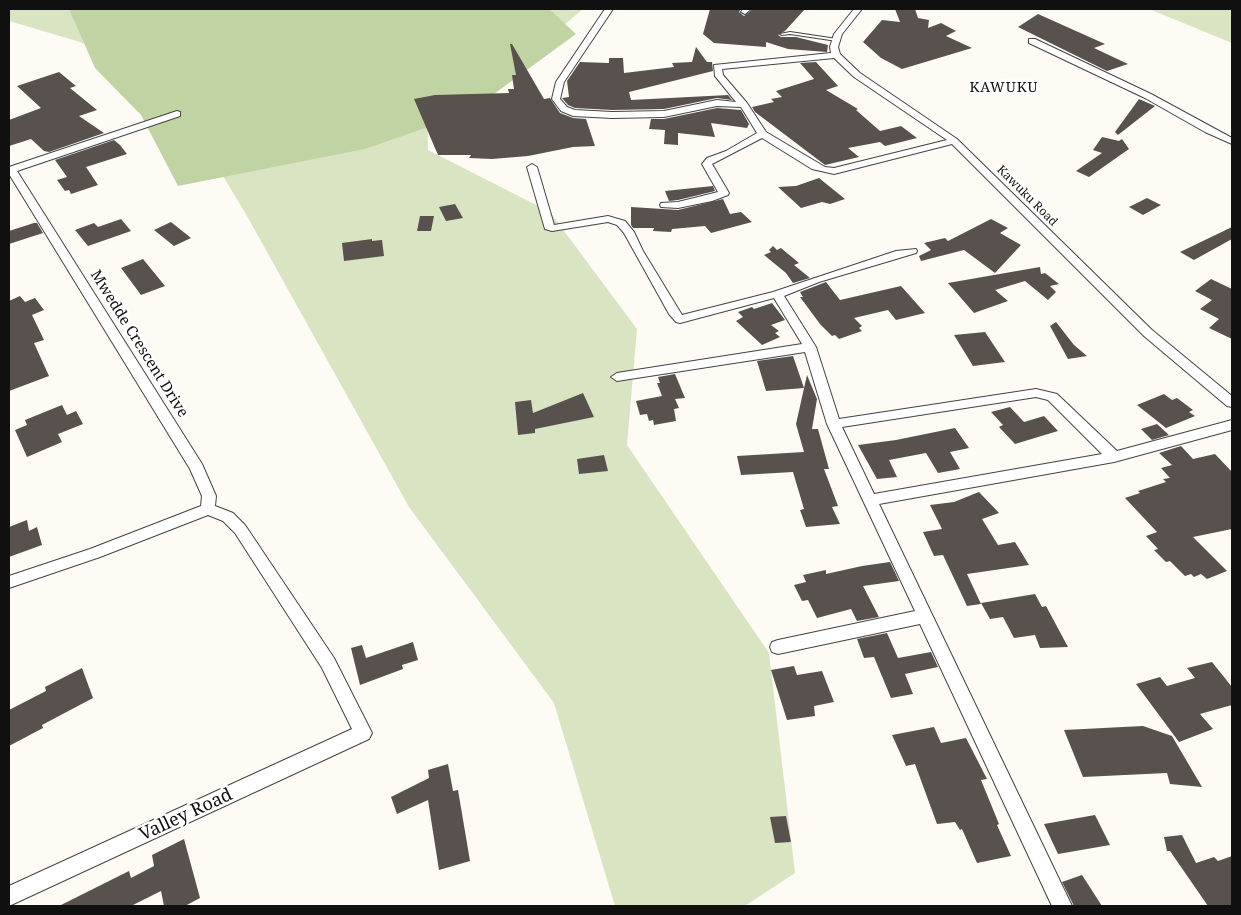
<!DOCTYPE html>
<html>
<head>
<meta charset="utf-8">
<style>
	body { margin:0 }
	#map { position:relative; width:1241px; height:915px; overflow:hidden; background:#fefbf5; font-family:"Noto Serif",serif }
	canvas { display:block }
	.frame { position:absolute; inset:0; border:10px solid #101010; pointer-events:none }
</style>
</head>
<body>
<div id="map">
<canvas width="1241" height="915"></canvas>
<div class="frame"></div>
</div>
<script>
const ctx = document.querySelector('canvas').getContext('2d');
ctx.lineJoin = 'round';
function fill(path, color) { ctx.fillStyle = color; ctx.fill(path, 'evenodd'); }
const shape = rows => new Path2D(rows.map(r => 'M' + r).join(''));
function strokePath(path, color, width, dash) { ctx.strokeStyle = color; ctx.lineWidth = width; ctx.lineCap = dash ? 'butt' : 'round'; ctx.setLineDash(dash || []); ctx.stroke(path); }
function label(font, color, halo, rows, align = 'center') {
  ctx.font = font + ' "Noto Serif",serif'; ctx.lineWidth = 5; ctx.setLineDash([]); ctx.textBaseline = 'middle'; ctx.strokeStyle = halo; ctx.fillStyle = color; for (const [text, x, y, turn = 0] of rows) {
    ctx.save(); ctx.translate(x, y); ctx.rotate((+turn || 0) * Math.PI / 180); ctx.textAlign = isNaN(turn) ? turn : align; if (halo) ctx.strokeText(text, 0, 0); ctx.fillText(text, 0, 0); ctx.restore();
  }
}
fill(shape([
	[9,9,583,9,544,42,427,94,428,150,550,212,637,329,627,445,769,653,795,873,745,906,615,906,554,703,409,507,247,216,164,78,80,42,9,21],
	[1149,9,1232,9,1232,43]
]), '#d9e5c2');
fill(shape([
	[69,9,549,9,576,34,468,113,365,149,178,186,141,115,95,68]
]), '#c0d4a3');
fill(shape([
	[710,9,741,9,739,12,744,16,753,9,805,9,785,31,778,35,781,37,796,37,828,45,827,52,788,49,766,42,766,47,714,43,703,34],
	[895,9,915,9,918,18,929,20,928,28,941,23,956,31,946,36,972,48,902,69,881,58,863,42,882,20,900,22],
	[1038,14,1105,44,1094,48,1128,64,1107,71,1018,27],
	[510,44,512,44,544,99,550,98,560,113,573,118,586,119,595,146,573,147,528,156,492,159,469,158,471,155,438,155,414,99,435,95,509,93,508,89,514,89,512,75,516,75],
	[696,47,707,62,712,62,713,71,629,92,631,100,728,95,732,100,717,98,664,109,612,110,575,108,568,105,562,98,569,97,567,81,580,62,609,63,609,58,623,58,624,73,674,67,672,63,692,62],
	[816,62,838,86,826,90,858,109,856,110,880,131,901,126,917,138,885,146,880,142,848,148,859,157,825,165,755,112,752,107,774,102,771,99,782,97,776,91,814,79,800,63],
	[59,72,76,86,70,88,97,110,79,116,104,133,49,152,44,151,31,139,9,146,9,120,41,108,17,86],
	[1139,99,1155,106,1118,135,1115,132],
	[717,108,741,110,749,124,747,128,711,123,715,137,678,133,678,145,664,144,665,130,649,129,651,119,664,119],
	[1102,137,1119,141,1122,139,1129,149,1089,177,1076,171,1102,153,1093,150],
	[114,140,120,145,127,154,86,167,98,185,71,194,69,190,65,191,57,180,67,177,55,160],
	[819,178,845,199,830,204,822,202,801,208,778,187,796,186],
	[713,186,715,191,678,200,669,201,665,191],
	[1147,198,1161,205,1143,215,1129,207],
	[723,199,730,214,741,212,752,222,711,233,705,226,672,229,671,232,653,231,654,228,633,228,631,225,631,207,678,210],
	[455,204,463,218,446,221,439,207],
	[420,216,434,216,431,231,417,231],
	[121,219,131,231,88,246,75,230,94,223,98,227],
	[991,219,1008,228,1000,233,1021,245,995,273,964,250,921,261,919,256,931,250,924,243,945,238,948,241],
	[171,222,191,238,174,246,154,230],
	[34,223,37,223,43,233,9,244,9,231],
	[1232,227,1232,239,1194,260,1180,252],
	[372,239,372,241,382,240,384,256,344,261,342,243],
	[773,246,777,250,781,248,799,263,794,265,810,278,793,283,786,273,764,255,771,252,769,250],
	[143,259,165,286,141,295,121,268],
	[1040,267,1041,274,1045,273,1059,284,1050,286,1056,292,1048,300,1025,281,995,290,1008,301,974,313,948,283],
	[1211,279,1232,289,1232,339,1209,328,1219,319,1200,309,1212,300,1195,291],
	[826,282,840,300,901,286,925,313,896,320,888,310,854,318,862,326,859,328,862,331,839,339,835,335,832,336,820,324,800,297,803,297,800,292],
	[20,296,25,302,35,298,44,310,32,315,44,340,34,343,49,376,9,391,9,301],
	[772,303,785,320,771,325,779,331,775,333,780,337,762,345,736,321,743,317,738,312,752,307,754,309],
	[1056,322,1074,345,1087,356,1068,359,1050,326],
	[985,332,1005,362,973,366,954,335],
	[793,356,804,388,766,391,757,361],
	[675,374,685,398,675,399,679,408,674,409,676,421,654,425,653,420,649,421,647,414,640,415,636,401,662,396,657,383,660,383,658,377],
	[807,375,817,399,812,429,818,429,829,469,824,469,838,506,832,507,840,524,806,527,800,510,804,509,793,472,741,475,737,456,804,452,796,424],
	[583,393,594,417,535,429,535,433,518,435,515,402,531,400,533,413],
	[1164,394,1172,400,1177,398,1193,410,1189,412,1195,416,1166,428,1137,405],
	[62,405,67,415,76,411,83,424,58,434,62,442,27,457,15,430,27,425,25,420],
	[1010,407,1024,422,1044,416,1058,431,1015,444,999,427,1003,425,991,412],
	[1157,424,1169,435,1152,440,1141,429],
	[955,428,969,448,950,452,960,469,938,473,926,453,889,460,897,477,877,479,858,445,896,440],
	[1181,446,1193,459,1215,454,1232,472,1232,529,1193,537,1227,571,1207,579,1201,574,1194,577,1191,574,1185,576,1170,561,1166,562,1154,550,1158,549,1146,536,1157,532,1125,498,1140,493,1138,491,1166,482,1163,479,1170,478,1161,468,1172,465,1159,453],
	[604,455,608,471,579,474,577,459],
	[979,492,999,513,982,519,998,545,1015,542,1029,565,967,574,981,604,967,606,943,555,934,556,923,532,942,529,930,505,954,502],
	[27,520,29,531,37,527,42,545,9,557,9,527],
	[890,562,899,581,863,586,879,617,857,621,851,609,817,618,808,600,802,601,794,585,806,582,803,575,826,570,826,574,862,566],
	[1035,594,1042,607,1046,606,1068,647,1040,648,1035,635,1014,638,1003,617,990,619,981,603],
	[887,633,898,658,931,652,938,667,905,674,913,694,891,698,874,657,864,658,857,639],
	[413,642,418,660,402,665,403,669,360,685,351,648,362,645,366,658],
	[1212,662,1232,687,1232,705,1200,714,1213,729,1179,742,1136,684,1160,677,1167,686,1195,678,1187,668],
	[794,666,797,675,822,671,834,702,814,706,815,716,787,720,771,670],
	[82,668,93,698,42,725,43,728,9,746,9,710,46,691,45,687],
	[1143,726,1172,736,1202,787,1170,784,1167,773,1083,777,1064,730],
	[934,727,941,743,966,738,987,779,981,780,999,824,997,825,1011,856,977,863,962,829,960,830,955,822,937,824,915,764,906,766,892,735],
	[448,764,453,791,458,790,470,861,439,870,428,800,397,814,391,797,429,778,428,770],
	[1095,815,1110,845,1058,854,1044,824],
	[786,816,791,842,775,843,770,817],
	[1182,835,1196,863,1214,857,1218,861,1232,856,1232,906,1208,906,1170,851,1167,851,1164,837],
	[184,839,200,898,185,906,164,906,161,891,131,906,59,906,129,871,131,878,154,866,152,855],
	[1082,875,1102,906,1074,906,1062,882]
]), '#58514e');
const service = shape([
	[790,32,837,39,839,40,837,41,790,34,782,35,780,34,790,32]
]);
const minor = shape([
	[605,9,613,9,564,82,560,99,567,107,575,110,612,112,664,111,717,100,736,102,715,76,714,65,831,53,830,47,834,34,854,9,862,9,842,34,838,47,840,54,860,73,957,139,1152,330,1232,396,1232,407,1227,406,1144,336,952,144,834,174,812,169,762,138,712,164,729,193,728,195,712,201,678,208,661,207,660,205,661,203,678,202,718,192,702,164,707,158,726,151,757,133,741,107,717,106,664,117,612,118,573,116,561,111,552,99,556,82,605,9],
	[834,58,854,77,947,140,834,168,825,167,766,132,747,103,723,75,722,69,834,58],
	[743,9,751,9,745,14,741,12,743,9],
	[1029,39,1035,39,1151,94,1232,138,1232,144,1205,132,1145,98,1029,43,1029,39],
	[177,111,180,112,180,116,17,171,202,464,216,496,215,506,233,513,245,525,334,658,372,733,369,739,9,906,9,886,352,729,322,668,235,533,223,521,208,515,100,557,9,588,9,576,90,549,201,506,202,496,190,469,9,174,9,167,177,111],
	[532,164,537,167,554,225,608,216,625,221,634,232,643,251,682,315,773,292,896,251,916,249,917,251,916,253,819,282,784,296,816,347,839,419,1036,389,1057,394,1117,451,1232,420,1232,430,1114,462,879,504,1072,906,1052,906,920,624,778,654,772,652,770,647,772,642,778,640,915,611,827,424,805,352,617,381,611,377,617,373,802,344,774,298,680,323,676,322,669,314,624,233,617,225,608,222,552,231,545,229,527,167,532,164],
	[1036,397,1048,400,1102,454,874,494,842,427,1036,397]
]);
strokePath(service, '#434343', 2);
strokePath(minor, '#434343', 2);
fill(service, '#fff');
fill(minor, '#fff');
label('12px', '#101010', '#fff', [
	["Kawuku Road",1027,196,45]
]);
ctx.letterSpacing = '1px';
label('14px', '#101010', '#fff', [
	["KAWUKU",1004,88]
]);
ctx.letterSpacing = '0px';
label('15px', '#101010', '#fff', [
	["Mwedde Crescent Drive",139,344,58]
]);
label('18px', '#101010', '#fff', [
	["Valley Road",186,815,-25]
]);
</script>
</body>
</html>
